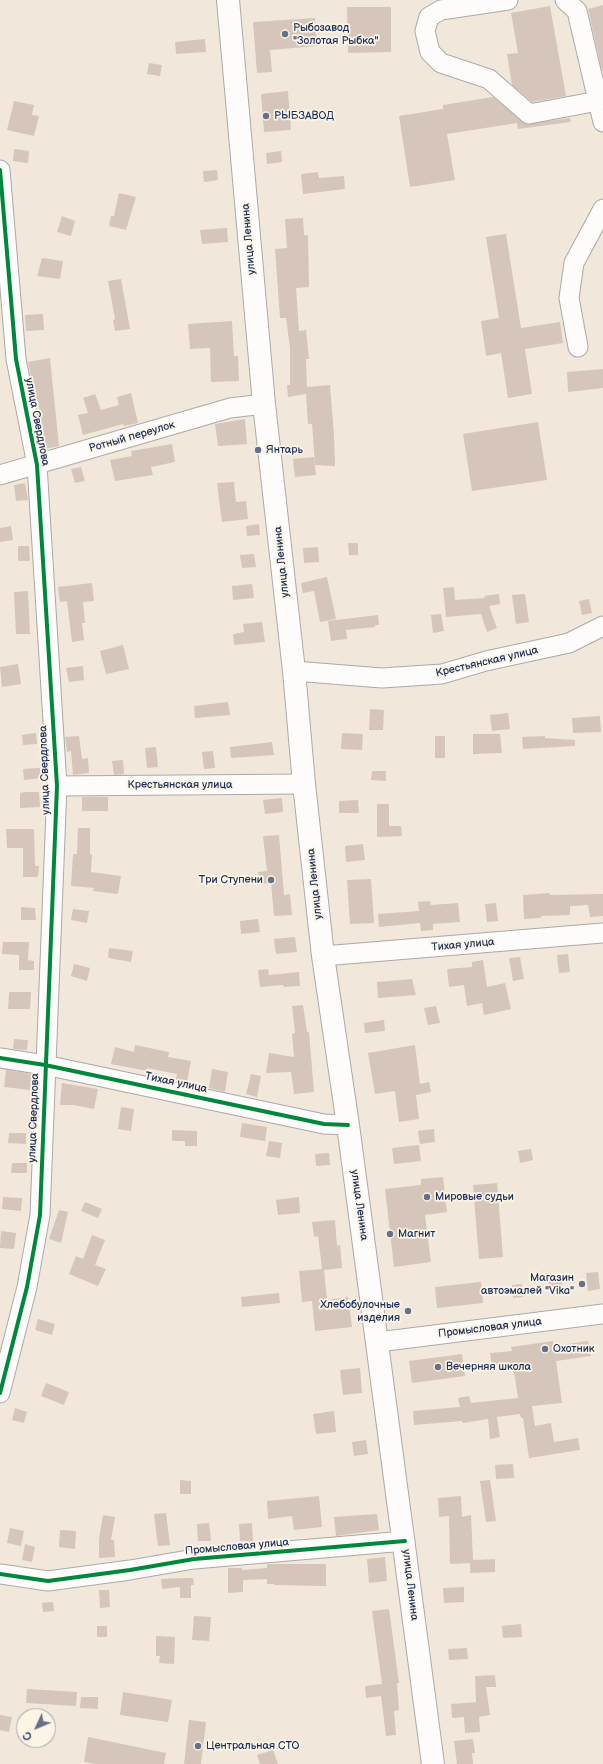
<!DOCTYPE html>
<html>
<head>
<meta charset="utf-8">
<style>
	body { margin:0 }
	#map { position:relative; width:603px; height:1764px; overflow:hidden; background:#f1e8db; font-family:"Balsamiq Sans",sans-serif }
	canvas { display:block }
	.north { position:absolute; left:16px; top:1708px; width:40px; height:40px; box-sizing:border-box; background:#fcf5e5; border:1px solid #a2a6af; border-radius:50%; rotate:226deg; font-size:11px; font-weight:700; line-height:16px; text-align:center; color:#1b2f5e }
	.north::after { content:''; display:block; margin:auto; width:14px; height:18px; background:#66708a; clip-path:polygon(50% 0,100% 100%,50% 72%,0 100%) }
</style>
</head>
<body>
<div id="map">
<canvas width="603" height="1764"></canvas>
<div class="north">С</div>
</div>
<script>
const ctx = document.querySelector('canvas').getContext('2d');
ctx.lineJoin = 'round';
function fill(path, color) { ctx.fillStyle = color; ctx.fill(path, 'evenodd'); }
const shape = rows => new Path2D(rows.map(r => 'M' + r).join(''));
function strokePath(path, color, width, dash) { ctx.strokeStyle = color; ctx.lineWidth = width; ctx.lineCap = dash ? 'butt' : 'round'; ctx.setLineDash(dash || []); ctx.stroke(path); }
function label(font, color, halo, rows, align = 'center') {
  ctx.font = font + ' "Balsamiq Sans",sans-serif'; ctx.lineWidth = 3.5; ctx.setLineDash([]); ctx.textBaseline = 'middle'; ctx.strokeStyle = halo; ctx.fillStyle = color; for (const [text, x, y, turn = 0] of rows) {
    ctx.save(); ctx.translate(x, y); ctx.rotate((+turn || 0) * Math.PI / 180); ctx.textAlign = isNaN(turn) ? turn : align; if (halo) ctx.strokeText(text, 0, 0); ctx.fillText(text, 0, 0); ctx.restore();
  }
}
fill(shape([
	[603,5,603,71,602,71,588,9],
	[550,6,566,96,532,102,512,85,507,54,518,53,511,13],
	[347,7,391,7,391,52,348,53],
	[315,18,317,46,270,50,272,72,257,73,253,22],
	[205,39,206,52,176,54,175,42],
	[149,63,162,65,160,76,147,74],
	[288,91,291,130,264,132,261,94],
	[493,97,526,124,570,118,571,122,518,129,517,123,447,134,455,180,410,187,399,116,443,109,443,105],
	[14,101,34,105,32,115,39,116,34,136,7,130],
	[14,149,29,151,28,163,13,161],
	[281,151,282,162,267,164,266,153],
	[217,170,218,180,204,182,203,171],
	[318,172,319,178,344,176,345,189,303,194,301,174],
	[119,193,136,197,126,230,109,226,111,216,114,216],
	[62,216,75,221,71,236,57,232],
	[303,218,304,235,308,235,309,287,296,288,299,331,306,330,309,359,306,359,307,387,330,385,334,435,335,466,315,465,312,424,308,424,306,394,288,397,287,385,290,385,290,348,286,318,280,318,275,249,287,248,285,219],
	[227,228,228,242,202,244,200,230],
	[506,234,521,328,560,322,563,343,525,349,532,394,508,398,501,353,486,356,481,321,499,318,486,237],
	[42,258,63,261,60,279,37,276],
	[121,279,130,329,115,331,113,320,115,319,108,281],
	[43,314,44,330,26,331,25,315],
	[232,321,234,356,238,356,239,381,211,382,210,348,190,349,188,324],
	[50,358,59,446,45,449,38,401,36,401,28,362],
	[603,369,603,388,568,392,567,372],
	[131,393,138,423,124,426,123,424,83,435,78,415,88,413,83,398,95,394,101,410,119,405,117,397],
	[245,419,247,444,218,446,215,424],
	[538,422,547,480,472,491,463,434],
	[172,444,175,462,151,467,153,475,115,481,110,460,132,456,131,451],
	[314,457,316,475,295,477,293,459],
	[81,467,85,481,75,483,71,469],
	[234,482,236,502,246,501,248,519,222,522,217,483],
	[25,483,28,500,16,501,14,485],
	[259,524,260,535,247,536,246,526],
	[11,526,13,540,0,542,0,528],
	[348,543,358,543,358,555,349,555],
	[18,546,29,546,30,561,18,561],
	[318,547,319,562,304,563,303,548],
	[254,554,256,567,242,568,240,555],
	[327,577,336,619,320,622,314,591,303,593,301,583],
	[92,583,94,601,83,602,85,623,82,623,84,640,72,642,67,601,60,602,58,587],
	[252,584,254,598,233,600,232,586],
	[454,587,455,600,485,598,484,596,499,594,500,604,489,606,497,628,487,632,481,614,446,617,443,588],
	[28,591,30,634,16,634,14,592],
	[525,594,529,622,516,624,512,595],
	[589,599,592,613,582,615,579,601],
	[441,614,444,631,433,633,431,615],
	[378,615,379,625,375,625,375,627,346,630,347,639,331,641,328,621],
	[262,622,265,642,234,645,233,634,244,632,243,624],
	[123,645,129,669,106,674,100,651],
	[18,664,21,684,2,687,0,667],
	[83,666,84,680,69,682,66,668],
	[228,702,230,715,195,718,194,706],
	[370,709,384,710,383,730,369,730],
	[508,713,510,729,492,731,490,715],
	[600,716,601,732,573,733,572,718],
	[36,733,37,744,23,745,22,735],
	[342,733,363,734,362,750,341,749],
	[473,734,500,734,502,753,473,754],
	[79,736,82,759,88,758,89,773,73,775,71,751,67,752,65,737],
	[435,736,445,736,445,758,435,758],
	[545,736,545,738,575,740,575,746,523,749,522,737],
	[272,742,274,755,231,758,230,747],
	[156,747,158,767,147,768,145,748],
	[213,751,215,768,204,769,202,752],
	[123,760,124,774,114,775,112,761],
	[40,768,41,778,24,780,23,769],
	[372,771,386,771,386,781,371,780],
	[25,792,39,792,40,807,20,808,20,793],
	[82,797,108,797,108,811,82,811],
	[282,798,283,812,265,814,263,800],
	[358,800,359,813,339,813,339,801],
	[377,804,389,804,389,826,401,826,402,836,377,837],
	[78,828,90,828,90,854,92,855,91,872,121,876,118,894,93,891,94,888,71,886,73,854,77,854],
	[6,829,34,829,35,866,39,866,38,877,23,877,23,848,7,848],
	[279,835,284,895,290,894,292,915,274,916,271,883,260,884,258,872,267,871,263,836],
	[363,844,365,860,346,862,345,846],
	[371,879,374,923,350,924,347,880],
	[549,893,550,895,603,894,603,916,590,917,588,905,570,906,570,915,541,916,541,918,524,919,523,895],
	[430,901,431,905,458,903,460,922,433,924,433,930,421,931,420,923,379,927,378,914,419,911,418,902],
	[496,903,498,921,487,922,485,904],
	[21,907,35,908,36,920,21,920],
	[73,909,89,911,87,923,71,920],
	[258,919,260,932,241,934,240,921],
	[295,937,297,952,276,954,274,939],
	[3,942,29,942,28,960,34,961,34,970,19,970,19,955,2,954],
	[109,948,133,951,131,962,108,958],
	[568,954,570,972,559,973,557,955],
	[520,957,524,979,513,981,509,958],
	[483,960,487,987,505,983,511,1009,484,1015,482,1003,467,1006,464,985,449,987,447,969,472,967,472,962],
	[74,964,90,968,87,981,71,976],
	[268,969,269,975,299,972,300,986,284,987,283,985,260,987,258,970],
	[412,979,416,995,378,998,377,982],
	[9,992,31,992,30,1009,8,1009],
	[303,1005,307,1032,309,1032,314,1092,294,1094,291,1072,266,1073,269,1053,294,1057,292,1034,295,1033,292,1006],
	[436,1006,440,1023,428,1025,424,1008],
	[384,1020,385,1031,365,1033,364,1023],
	[14,1039,28,1040,27,1050,13,1049],
	[135,1045,169,1052,168,1057,191,1061,187,1082,176,1080,177,1074,147,1068,147,1071,111,1064,115,1047,134,1052],
	[415,1045,420,1084,429,1082,431,1092,416,1095,419,1119,399,1122,395,1091,375,1094,368,1053],
	[212,1069,228,1072,225,1092,209,1088],
	[6,1070,32,1074,30,1090,4,1087],
	[251,1074,261,1076,257,1097,246,1094],
	[62,1083,98,1089,94,1109,74,1105,60,1105],
	[121,1107,134,1109,131,1131,118,1129],
	[242,1123,267,1127,265,1141,240,1137],
	[434,1129,435,1142,420,1144,418,1131],
	[172,1130,197,1131,197,1146,185,1146,185,1141,172,1141],
	[9,1133,26,1133,26,1144,8,1143],
	[269,1141,282,1143,280,1158,266,1156],
	[419,1145,421,1161,394,1164,392,1148],
	[531,1149,533,1160,520,1163,518,1151],
	[329,1153,330,1165,316,1166,315,1154],
	[12,1163,27,1163,27,1173,11,1173],
	[443,1177,447,1212,425,1215,431,1262,394,1267,385,1189,421,1185,421,1179],
	[497,1183,503,1257,479,1259,473,1185],
	[3,1197,22,1198,21,1211,2,1209],
	[299,1197,300,1213,278,1215,276,1200],
	[85,1202,102,1209,98,1218,81,1211],
	[59,1210,68,1212,61,1243,49,1239],
	[335,1220,337,1246,340,1245,342,1268,324,1270,327,1300,348,1297,352,1327,315,1331,312,1301,302,1302,299,1271,322,1269,318,1236,314,1237,312,1222],
	[1,1231,16,1233,14,1249,0,1248],
	[92,1235,105,1240,95,1265,106,1269,98,1286,69,1274,76,1256,83,1259],
	[598,1272,600,1289,588,1291,586,1273],
	[561,1275,563,1293,551,1295,548,1277],
	[481,1282,483,1303,437,1308,435,1287],
	[522,1284,523,1297,513,1298,512,1285],
	[279,1293,280,1303,242,1307,241,1297],
	[38,1319,55,1324,52,1335,35,1330],
	[553,1341,554,1346,588,1341,591,1356,556,1361,562,1403,532,1406,535,1426,551,1423,554,1442,578,1438,580,1450,529,1458,523,1418,521,1418,520,1414,497,1417,500,1437,490,1439,488,1419,463,1423,462,1421,414,1425,413,1411,460,1407,458,1398,469,1396,471,1403,518,1398,513,1365,492,1367,490,1353,512,1351,511,1347],
	[462,1354,465,1376,412,1383,409,1361],
	[360,1368,362,1393,343,1395,340,1370],
	[46,1383,69,1392,64,1405,41,1396],
	[15,1408,27,1412,24,1423,12,1420],
	[334,1411,336,1432,316,1434,313,1414],
	[366,1440,368,1454,354,1456,352,1442],
	[513,1464,514,1478,496,1479,495,1465],
	[180,1480,191,1481,191,1494,180,1494],
	[490,1480,496,1521,486,1522,480,1481],
	[319,1496,322,1527,294,1530,292,1516,268,1519,267,1501],
	[461,1496,462,1517,471,1515,473,1560,495,1559,495,1572,470,1573,470,1563,450,1564,449,1516,439,1517,438,1498],
	[166,1513,170,1545,158,1546,154,1514],
	[377,1514,379,1530,336,1536,334,1517],
	[103,1515,115,1517,111,1540,114,1540,115,1557,99,1558,99,1539],
	[209,1523,211,1541,198,1541,197,1524],
	[252,1523,253,1541,240,1541,239,1524],
	[10,1528,24,1531,21,1546,7,1543],
	[60,1530,76,1531,75,1549,59,1547],
	[25,1544,35,1547,32,1562,22,1560],
	[385,1557,387,1581,369,1583,367,1559],
	[267,1564,326,1564,326,1586,274,1585,274,1584,267,1584,267,1579,243,1580,243,1592,228,1593,228,1568,242,1568,242,1570,267,1568],
	[185,1578,193,1578,194,1585,191,1585,191,1598,180,1598,180,1587,162,1589,161,1579],
	[464,1587,464,1602,444,1603,443,1588],
	[99,1590,109,1590,110,1607,100,1608],
	[53,1602,54,1611,43,1612,42,1603],
	[389,1609,399,1683,397,1683,399,1710,394,1711,396,1735,386,1736,381,1696,366,1698,365,1686,382,1684,372,1611],
	[194,1616,211,1617,209,1641,192,1640],
	[521,1624,522,1637,503,1638,502,1626],
	[97,1626,107,1626,107,1637,97,1637],
	[156,1636,175,1637,174,1664,159,1663,160,1656,156,1656],
	[467,1648,468,1659,449,1660,448,1649],
	[495,1675,496,1687,486,1687,490,1715,479,1717,480,1732,465,1733,464,1717,452,1718,451,1704,476,1702,475,1676],
	[27,1689,77,1692,76,1706,26,1703],
	[123,1692,172,1700,168,1722,120,1715],
	[81,1697,98,1697,98,1709,80,1708],
	[0,1715,12,1717,9,1732,0,1730],
	[189,1720,206,1722,201,1764,184,1764],
	[88,1737,166,1753,164,1764,96,1764,84,1762],
	[473,1739,475,1753,472,1753,473,1764,457,1764,454,1741],
	[273,1750,278,1764,260,1764,257,1755]
]), '#d5c5ba');
const minor = shape([
	[508,0,441,10,429,17,425,31,430,52,441,63,489,79,529,114,598,101],
	[565,0,577,11,603,122],
	[0,170,16,359,37,465,57,786,40,1215,27,1287,0,1393],
	[578,347,569,298,574,263,603,209],
	[0,475,230,408,264,404],
	[294,671,382,678,442,674,486,661,569,643,603,626],
	[57,786,304,784],
	[323,956,603,933],
	[0,1058,45,1065,324,1124,348,1125],
	[378,1342,603,1314],
	[0,1574,48,1581,130,1570,194,1559,405,1541]
]);
const major = shape([
	[228,0,264,404,294,671,304,784,323,956,348,1125,433,1764]
]);
strokePath(minor, '#aca9a7', 21);
strokePath(major, '#aca9a7', 24);
strokePath(minor, '#fdfcfa', 19);
strokePath(major, '#fdfcfa', 22);
strokePath(shape([
	[0,170,16,359,37,465,57,786,40,1215,27,1287,0,1393],
	[0,1058,45,1065,324,1124,348,1125],
	[0,1574,48,1581,130,1570,194,1559,405,1541]
]), '#00873e', 4);
for (const [x, y, r, color] of [
	[285,34,4,"#66708a"],
	[266,116,4,"#66708a"],
	[258,450,4,"#66708a"],
	[271,880,4,"#66708a"],
	[427,1197,4,"#66708a"],
	[390,1234,4,"#66708a"],
	[582,1284,4,"#66708a"],
	[408,1311,4,"#66708a"],
	[545,1349,4,"#66708a"],
	[438,1367,4,"#66708a"],
	[198,1746,4,"#66708a"]
]) { const dot = new Path2D(); dot.arc(x, y, r, 0, 2 * Math.PI); ctx.fillStyle = color; ctx.fill(dot); strokePath(dot, '#fcf5e5', 1.5); }
label('11px', '#1b2f5e', '#fcf5e5', [
	["Рыбозавод",293,28],
	["\"Золотая Рыбка\"",293,41],
	["РЫБЗАВОД",274,116],
	["Янтарь",266,450],
	["Три Ступени",263,880,"right"],
	["Мировые судьи",435,1197],
	["Магнит",398,1234],
	["Магазин",574,1278,"right"],
	["автоэмалей \"Vika\"",574,1291,"right"],
	["Хлебобулочные",400,1305,"right"],
	["изделия",400,1318,"right"],
	["Охотник",553,1349],
	["Вечерняя школа",446,1367],
	["Центральная СТО",206,1746]
], 'left');
label('11px', '#1b2f5e', '#fcf5e5', [
	["улица Ленина",249,239,-95],
	["улица Свердлова",37,422,79],
	["Ротный переулок",132,437,-16],
	["улица Ленина",282,562,-96],
	["Крестьянская улица",487,662,-13],
	["улица Свердлова",45,770,-92],
	["Крестьянская улица",180,785],
	["улица Ленина",315,884,-96],
	["Тихая улица",463,945,-5],
	["Тихая улица",176,1083,12],
	["улица Свердлова",34,1118,-88],
	["улица Ленина",359,1205,82],
	["Промысловая улица",490,1328,-7],
	["Промысловая улица",237,1547,-5],
	["улица Ленина",410,1585,83]
]);
</script>
</body>
</html>
